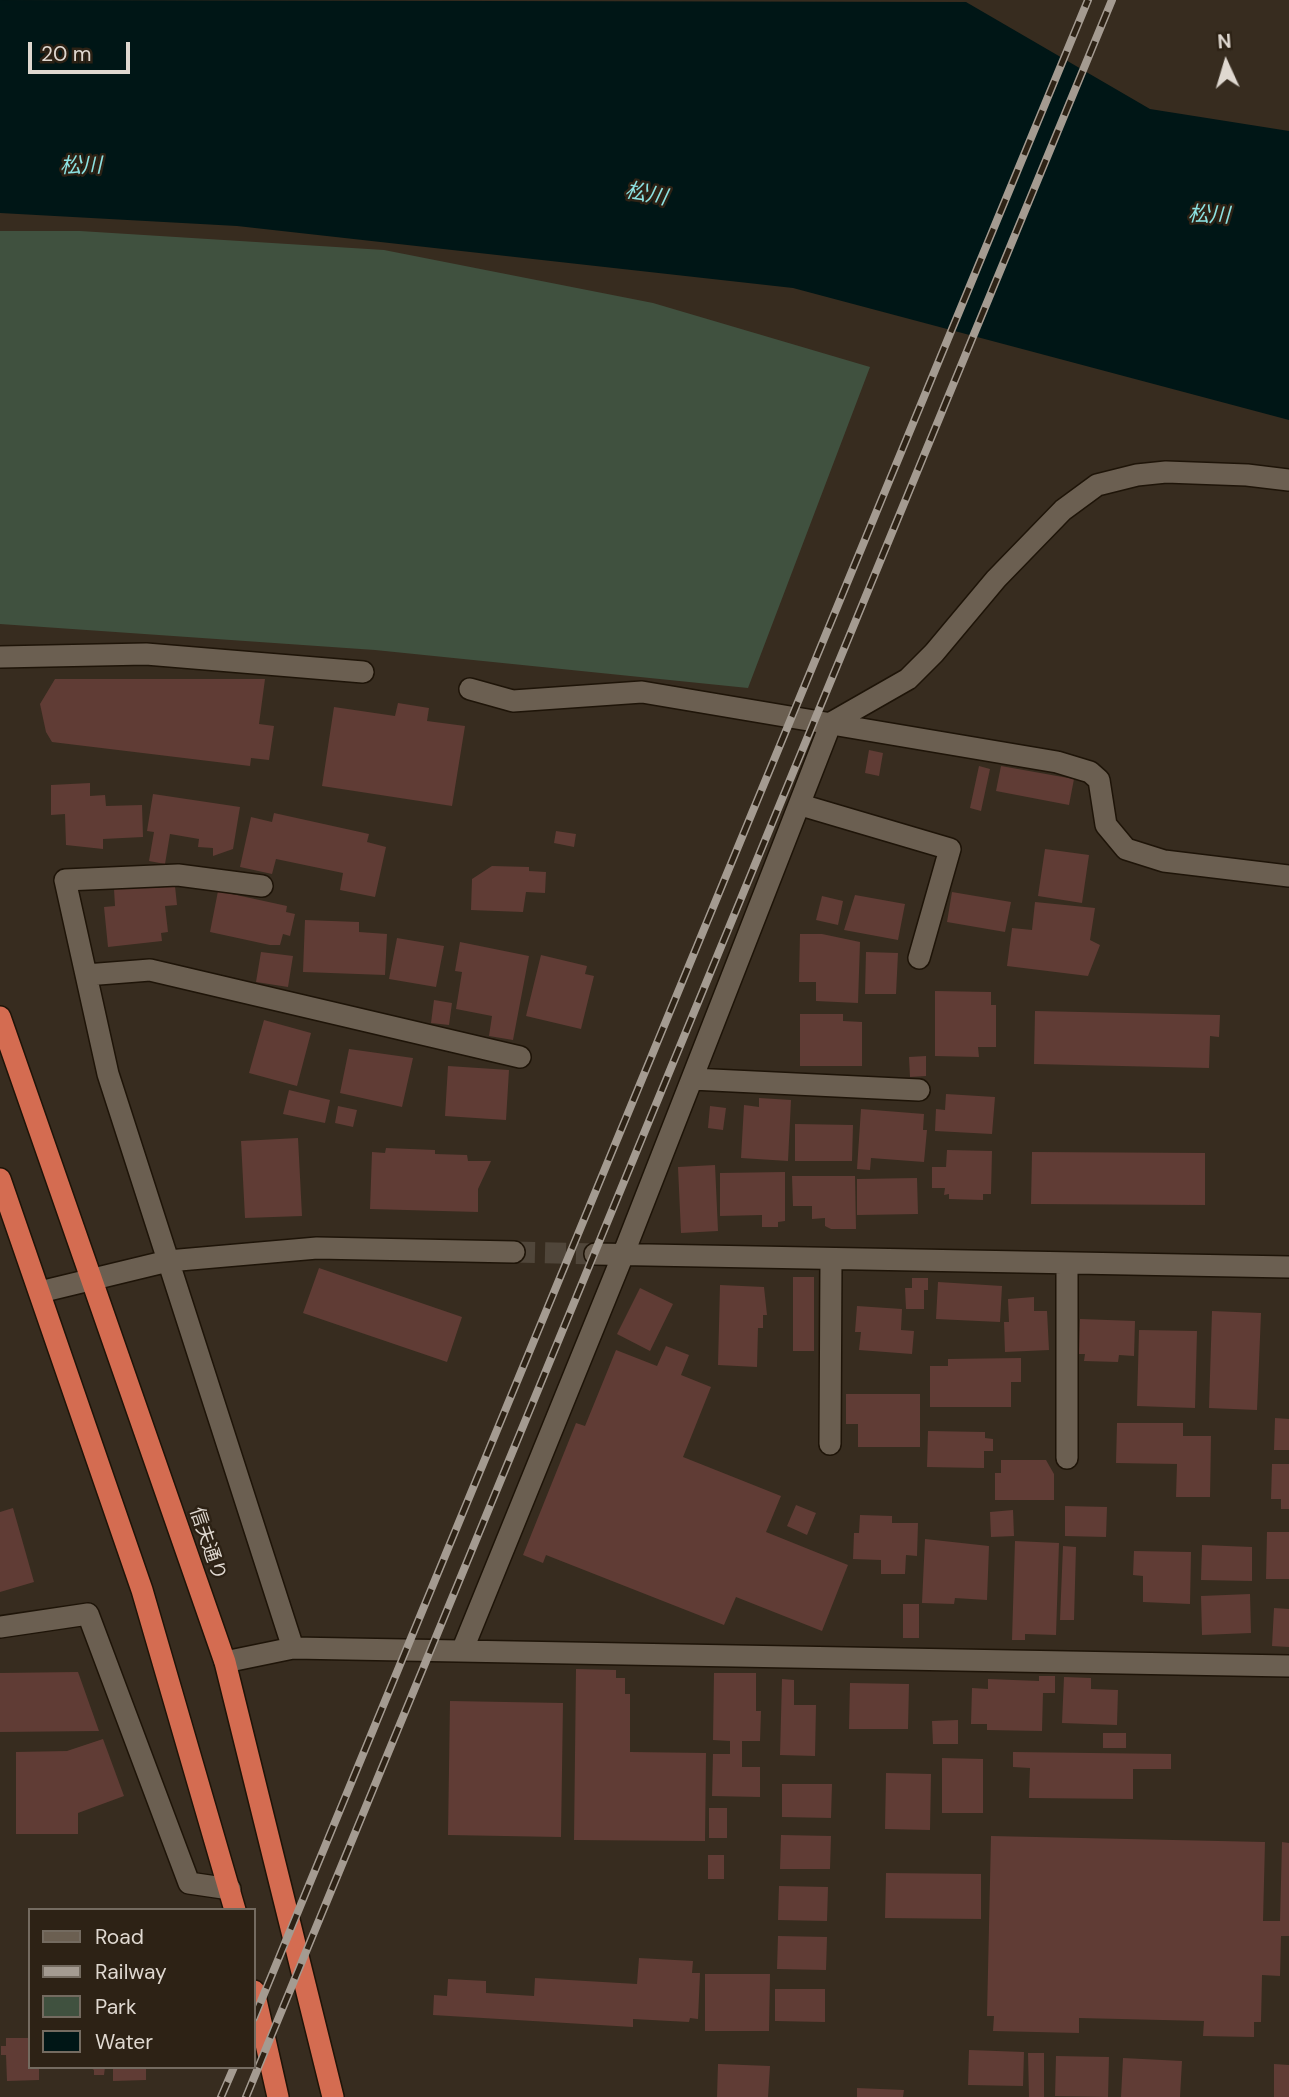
<!DOCTYPE html>
<html>
<head>
<meta charset="utf-8">
<style>
	body { margin:0 }
	#map { position:relative; width:1289px; height:2097px; overflow:hidden; background:#372c1f; font-family:"DM Sans",sans-serif }
	canvas { display:block }
	.legend { position:absolute; left:28px; top:1908px; width:228px; height:161px; box-sizing:border-box; background:#2d2215; border:2px solid #746b60; margin:0; padding:9px 12px; list-style:none; font-size:21px; color:#dfd8d0 }
	.legend li { display:flex; align-items:center; gap:14px; height:35px }
	.legend b { width:35px; border:2px solid #746b60 }
	.north { position:absolute; left:1191px; top:28px; width:70px; height:70px; -webkit-text-stroke:5px #2d2215; paint-order:stroke; rotate:356deg; font-size:19px; font-weight:700; line-height:28px; text-align:center; color:#dfd8d0 }
	.north::after { content:''; display:block; margin:auto; width:24px; height:32px; background:#dfd8d0; clip-path:polygon(50% 0,100% 100%,50% 72%,0 100%) }
	.scale { position:absolute; left:28px; top:42px; width:102px; height:32px; box-sizing:border-box; border:4px solid #dfd8d0; border-top:0; padding-left:9px; font-size:21px; line-height:24px; white-space:nowrap; color:#dfd8d0; -webkit-text-stroke:5px #2d2215; paint-order:stroke }
</style>
</head>
<body>
<div id="map">
<canvas width="1289" height="2097"></canvas>
<ul class="legend">
<li><b style="height:9px;background:#6b5f51"></b>Road</li>
<li><b style="height:9px;background:#a49b91"></b>Railway</li>
<li><b style="height:19px;background:#40513f"></b>Park</li>
<li><b style="height:19px;background:#001616"></b>Water</li>
</ul>
<div class="north">N</div>
<div class="scale">20 m</div>
</div>
<script>
const ctx = document.querySelector('canvas').getContext('2d');
ctx.lineJoin = 'round';
function fill(path, color) { ctx.fillStyle = color; ctx.fill(path, 'evenodd'); }
const shape = rows => new Path2D(rows.map(r => 'M' + r).join(''));
function strokePath(path, color, width, dash) { ctx.strokeStyle = color; ctx.lineWidth = width; ctx.lineCap = dash ? 'butt' : 'round'; ctx.setLineDash(dash || []); ctx.stroke(path); }
function label(font, color, halo, rows, align = 'center') {
  ctx.font = font + ' "DM Sans","Noto Sans JP",sans-serif'; ctx.lineWidth = 5; ctx.setLineDash([]); ctx.textBaseline = 'middle'; ctx.strokeStyle = halo; ctx.fillStyle = color; for (const [text, x, y, turn = 0] of rows) {
    ctx.save(); ctx.translate(x, y); ctx.rotate((+turn || 0) * Math.PI / 180); ctx.textAlign = isNaN(turn) ? turn : align; if (halo) ctx.strokeText(text, 0, 0); ctx.fillText(text, 0, 0); ctx.restore();
  }
}
fill(shape([
	[0,231,80,231,384,250,653,303,870,367,748,688,375,650,0,624]
]), '#40513f');
fill(shape([
	[0,0,966,2,1150,109,1289,131,1289,420,793,288,237,226,0,213]
]), '#001616');
fill(shape([
	[55,679,265,679,259,724,274,726,269,760,251,758,250,766,52,742,46,732,40,704],
	[398,703,429,708,427,721,465,726,452,806,322,786,334,707,395,716],
	[869,750,883,753,879,776,865,773],
	[979,766,990,769,981,811,970,808],
	[1001,766,1074,779,1069,805,996,791],
	[90,783,90,796,105,795,106,806,142,805,143,837,103,839,103,849,66,845,65,814,51,815,51,785],
	[153,794,240,807,233,849,213,856,213,848,198,847,199,839,170,834,165,864,149,861,154,832,147,831],
	[274,813,369,834,367,842,386,847,375,897,340,890,343,873,276,859,272,874,240,867,251,817,272,822],
	[556,831,576,834,574,847,554,843],
	[1045,849,1089,855,1082,903,1038,896],
	[492,866,529,867,529,871,546,872,545,893,526,892,523,912,471,910,472,879],
	[154,885,154,888,175,886,177,905,165,906,168,932,161,933,162,941,108,947,104,907,115,906,114,889],
	[218,891,287,906,286,912,295,914,290,936,283,934,280,945,270,945,210,932],
	[952,892,1011,902,1005,932,947,922],
	[855,895,905,904,898,940,844,930],
	[822,896,843,901,838,925,816,920],
	[1035,902,1095,908,1090,940,1100,945,1088,976,1007,966,1012,928,1032,930],
	[305,920,359,922,359,932,387,934,385,975,303,972],
	[800,934,822,934,860,942,858,1003,816,1001,816,982,799,982],
	[397,938,444,946,436,987,389,979],
	[460,942,529,956,513,1040,489,1036,492,1016,456,1009,462,972,455,971],
	[261,952,293,956,288,987,256,982],
	[866,952,898,953,896,994,865,994],
	[541,955,587,966,585,974,594,976,581,1029,526,1016],
	[935,991,991,992,991,1005,996,1005,996,1047,978,1047,979,1057,935,1056],
	[434,1000,452,1003,449,1025,431,1023],
	[1035,1011,1220,1015,1219,1037,1210,1036,1209,1068,1034,1064],
	[800,1014,843,1014,843,1021,862,1022,862,1066,800,1066],
	[264,1020,311,1033,297,1086,249,1073],
	[349,1049,413,1058,402,1107,340,1093],
	[926,1056,926,1076,910,1077,909,1057],
	[448,1066,509,1070,506,1120,445,1116],
	[289,1090,330,1100,325,1123,283,1114],
	[946,1094,995,1097,992,1134,935,1131,936,1109,945,1110],
	[759,1098,791,1100,788,1161,741,1158,744,1105,759,1107],
	[338,1106,357,1110,353,1127,335,1123],
	[710,1106,726,1108,723,1130,708,1128],
	[861,1109,924,1114,923,1130,927,1130,924,1162,871,1158,870,1170,857,1169],
	[795,1124,853,1125,852,1161,795,1161],
	[298,1138,302,1216,245,1218,241,1141],
	[386,1148,435,1150,435,1154,467,1155,468,1161,491,1161,478,1189,478,1212,370,1209,372,1152,385,1153],
	[947,1150,992,1151,991,1194,983,1194,983,1200,949,1199,949,1194,944,1195,945,1188,932,1188,932,1167,946,1167],
	[1032,1152,1205,1153,1205,1205,1031,1204],
	[715,1165,718,1231,681,1233,678,1167],
	[785,1172,785,1221,778,1222,778,1227,762,1227,762,1215,720,1216,720,1173],
	[792,1176,855,1176,856,1229,831,1229,825,1226,825,1218,812,1219,812,1206,793,1206],
	[917,1178,918,1214,857,1215,857,1179],
	[319,1268,462,1317,447,1362,303,1313],
	[793,1277,814,1277,814,1351,793,1351],
	[912,1278,928,1278,928,1290,924,1290,924,1309,906,1309,905,1288,912,1288],
	[938,1282,1002,1286,1000,1322,936,1319],
	[720,1285,764,1287,767,1315,763,1315,763,1328,758,1328,757,1367,718,1365],
	[640,1288,673,1304,650,1351,617,1334],
	[1034,1297,1034,1311,1047,1311,1049,1350,1005,1352,1004,1322,1009,1322,1008,1299],
	[857,1306,902,1309,901,1330,914,1331,912,1354,859,1350,861,1332,855,1332],
	[1212,1311,1261,1313,1257,1410,1209,1408],
	[1080,1319,1135,1321,1134,1356,1119,1355,1118,1362,1084,1361,1085,1354,1079,1354],
	[1139,1330,1197,1331,1195,1408,1137,1406],
	[666,1346,689,1355,681,1375,711,1387,683,1457,781,1496,766,1532,848,1565,822,1631,736,1597,724,1625,546,1555,543,1563,523,1555,576,1423,585,1426,616,1350,657,1366],
	[1021,1358,1021,1382,1011,1382,1011,1407,930,1407,930,1366,948,1366,948,1359],
	[846,1394,920,1394,920,1447,858,1447,858,1424,846,1424],
	[1275,1418,1289,1419,1289,1450,1274,1450],
	[1117,1423,1183,1423,1183,1436,1211,1436,1210,1497,1176,1497,1177,1464,1116,1463],
	[928,1431,985,1432,985,1438,993,1439,993,1451,984,1451,984,1468,927,1467],
	[1001,1460,1046,1460,1054,1474,1054,1500,995,1500,995,1473,1001,1473],
	[1272,1464,1289,1464,1289,1509,1281,1509,1281,1499,1271,1499],
	[796,1505,816,1513,807,1535,787,1526],
	[1065,1506,1107,1507,1106,1537,1065,1536],
	[13,1508,34,1582,0,1592,0,1512],
	[1013,1510,1014,1536,991,1537,990,1512],
	[860,1515,892,1516,892,1523,918,1523,917,1556,906,1555,905,1574,881,1574,881,1560,853,1559,854,1533,859,1533],
	[1267,1532,1289,1532,1289,1579,1266,1579],
	[925,1539,989,1546,987,1600,955,1598,954,1604,922,1603],
	[1015,1541,1059,1543,1056,1635,1025,1634,1025,1640,1012,1640],
	[1202,1545,1252,1547,1252,1581,1201,1580],
	[1063,1546,1076,1547,1074,1620,1060,1620],
	[1134,1551,1191,1552,1190,1604,1143,1602,1143,1576,1133,1575],
	[1250,1594,1251,1633,1202,1635,1201,1596],
	[903,1604,919,1604,919,1638,903,1638],
	[1274,1608,1289,1609,1289,1647,1272,1646],
	[576,1669,616,1670,616,1678,625,1678,625,1694,630,1694,630,1752,706,1753,705,1841,574,1840],
	[78,1672,99,1731,0,1732,0,1673],
	[714,1673,756,1673,756,1711,761,1711,760,1741,742,1741,742,1767,760,1767,760,1797,712,1796,713,1754,730,1754,730,1741,713,1740],
	[1039,1676,1055,1676,1055,1693,1043,1693,1042,1731,987,1730,987,1724,971,1724,972,1688,988,1689,988,1679,1039,1681],
	[1064,1677,1091,1678,1091,1689,1118,1690,1117,1725,1062,1723],
	[782,1679,794,1680,794,1705,816,1705,815,1756,780,1755],
	[850,1683,909,1684,908,1729,849,1729],
	[450,1701,563,1703,561,1837,448,1835],
	[958,1720,958,1744,933,1744,932,1721],
	[1103,1733,1126,1733,1126,1748,1103,1748],
	[103,1739,124,1796,78,1813,78,1834,16,1834,16,1752,67,1751],
	[1013,1752,1171,1754,1171,1769,1133,1769,1133,1799,1029,1798,1030,1768,1013,1767],
	[942,1758,983,1759,983,1813,942,1813],
	[886,1773,931,1774,930,1830,885,1829],
	[782,1784,832,1784,831,1818,782,1817],
	[709,1808,727,1808,727,1838,709,1838],
	[781,1835,831,1836,830,1869,780,1869],
	[991,1836,1265,1842,1263,1921,1280,1921,1282,1842,1289,1843,1289,1936,1281,1936,1280,1976,1262,1975,1261,2022,1254,2022,1254,2037,1203,2036,1204,2021,1079,2018,1079,2033,993,2031,994,2016,987,2016],
	[708,1855,724,1855,724,1879,708,1879],
	[886,1873,981,1874,981,1919,885,1918],
	[779,1886,828,1887,827,1921,778,1920],
	[778,1936,827,1937,826,1970,777,1969],
	[639,1958,693,1961,692,1973,700,1973,698,2019,690,2018,689,2022,633,2019,633,2027,433,2015,434,1995,447,1996,448,1979,486,1981,486,1993,534,1996,535,1978,637,1984],
	[705,1974,770,1974,769,2031,705,2031],
	[775,1989,825,1989,825,2022,775,2021],
	[6,2038,30,2038,30,2067,39,2067,39,2080,7,2081,6,2055,1,2055,1,2046,6,2046],
	[969,2050,1024,2052,1023,2086,968,2085],
	[1028,2053,1044,2053,1044,2097,1029,2097],
	[1056,2056,1109,2057,1108,2097,1055,2096],
	[1123,2058,1182,2061,1180,2097,1121,2097],
	[718,2064,770,2066,768,2097,717,2097],
	[1274,2064,1289,2065,1289,2097,1274,2097],
	[89,2067,105,2067,104,2075,94,2075,94,2070],
	[113,2067,146,2067,146,2080,113,2081],
	[857,2088,904,2090,903,2097,857,2097]
]), '#603c35');
strokePath(shape([
	[514,1252,595,1254]
]), '#50463a', 21, [21, 10]);
const street = shape([
	[0,657,146,654,363,672],
	[470,689,513,701,642,692,1057,762,1090,772,1099,780,1106,825,1126,849,1164,861,1289,876],
	[801,805,950,849,919,958],
	[262,886,178,875,65,880,108,1074,293,1648,1289,1666],
	[86,975,150,970,520,1057],
	[692,1079,919,1090],
	[595,1254,1289,1267],
	[1067,1263,1067,1458],
	[40,1292,168,1261,317,1248,514,1252],
	[830,1444,831,1259],
	[0,1627,88,1614,189,1883,230,1889],
	[462,1651,623,1255,831,723,908,679,934,653,996,579,1063,510,1097,485,1137,475,1166,472,1247,475,1289,480],
	[225,1662,293,1648]
]);
const highway = shape([
	[0,1017,225,1662,333,2097],
	[0,1179,142,1590,235,1910],
	[254,1991,278,2097]
]);
strokePath(street, '#1e1408', 24);
strokePath(highway, '#1e1408', 24);
strokePath(street, '#6b5f51', 21);
strokePath(highway, '#d46c51', 21);
const rail = shape([
	[254,2018,1088,0],
	[221,2097,234,2067],
	[246,2097,1112,0]
]);
strokePath(rail, '#a49b91', 8);
strokePath(rail, '#2d2215', 5, [16]);
label('19px', '#dfd8d0', '#2d2215', [
	["信夫通り",207,1544,71]
]);
label('italic 21px', '#8de2e2', '#2d2215', [
	["松川",81,167,-1],
	["松川",646,195,11],
	["松川",1209,216,2]
]);
</script>
</body>
</html>
